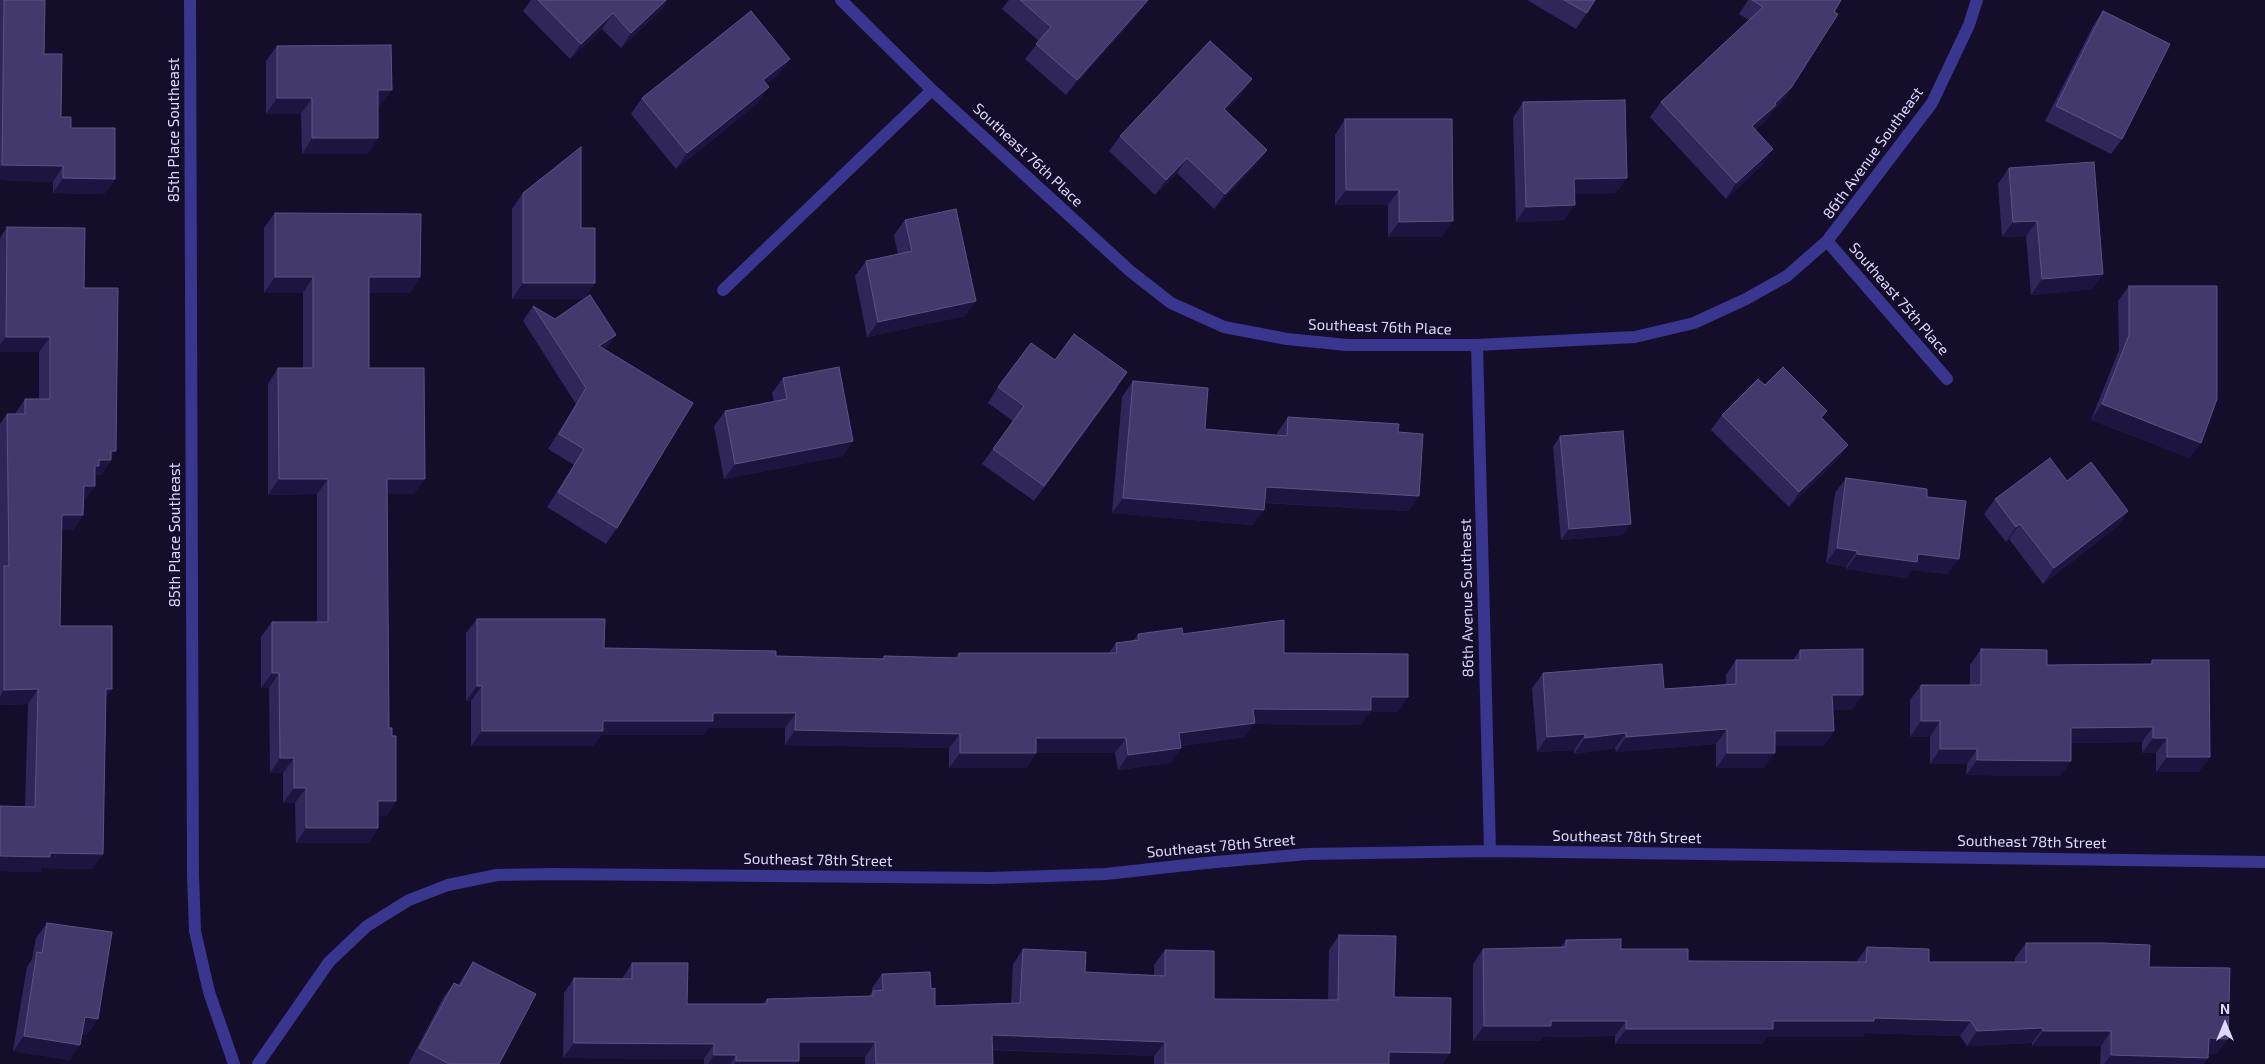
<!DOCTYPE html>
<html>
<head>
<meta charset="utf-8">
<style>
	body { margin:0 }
	#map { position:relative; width:2265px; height:1064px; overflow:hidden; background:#140e2b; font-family:"Exo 2",sans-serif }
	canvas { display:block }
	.north { position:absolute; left:2200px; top:999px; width:50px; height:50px; -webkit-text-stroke:4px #140e2b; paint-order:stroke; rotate:0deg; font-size:14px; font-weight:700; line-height:20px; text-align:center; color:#ded9ff }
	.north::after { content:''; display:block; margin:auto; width:18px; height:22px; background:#ded9ff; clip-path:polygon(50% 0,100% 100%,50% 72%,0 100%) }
</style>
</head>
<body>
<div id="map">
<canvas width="2265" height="1064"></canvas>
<div class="north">N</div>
</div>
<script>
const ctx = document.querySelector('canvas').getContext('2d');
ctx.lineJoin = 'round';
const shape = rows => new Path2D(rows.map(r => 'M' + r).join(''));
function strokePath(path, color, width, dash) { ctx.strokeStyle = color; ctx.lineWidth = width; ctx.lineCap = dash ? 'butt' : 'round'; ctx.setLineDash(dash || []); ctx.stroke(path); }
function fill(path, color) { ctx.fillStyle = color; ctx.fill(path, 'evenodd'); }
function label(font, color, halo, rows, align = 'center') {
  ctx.font = font + ' "Exo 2",sans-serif'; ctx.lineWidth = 4; ctx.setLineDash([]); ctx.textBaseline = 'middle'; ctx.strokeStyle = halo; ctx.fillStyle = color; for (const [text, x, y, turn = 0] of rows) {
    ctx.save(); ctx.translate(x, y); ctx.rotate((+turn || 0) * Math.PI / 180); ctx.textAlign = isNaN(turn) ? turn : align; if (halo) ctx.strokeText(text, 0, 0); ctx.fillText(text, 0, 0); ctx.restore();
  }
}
strokePath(shape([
	[190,0,193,875,195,931,209,992,234,1064],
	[841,0,932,90],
	[1827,241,1947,379],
	[723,290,932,90,1130,271,1171,303,1224,327,1287,339,1347,345,1477,345,1635,337,1694,323,1746,299,1787,276,1827,241,1932,103,1969,25,1977,0],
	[1477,345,1490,851],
	[258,1064,329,962,367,926,409,900,448,885,497,875,553,874,991,878,1106,874,1205,863,1308,854,1490,851,2265,862]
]), '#3a358f', 12);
fill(shape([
	[0,0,45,0,44,54,61,117,115,179,104,194,53,193,53,182,0,180],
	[531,0,668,0,662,9,621,48,602,29,570,59,523,11],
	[1009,0,1148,0,1137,15,1066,95,1025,59,1039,41,1002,9],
	[1527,0,1595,0,1587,13,1576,29],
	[1748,0,1841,0,1791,88,1781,103,1773,110,1766,120,1755,130,1762,165,1726,199,1650,117,1661,102,1749,20,1739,14],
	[2103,11,2122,139,2111,154,2045,121,2093,26],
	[277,46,381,105,378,105,368,154,302,154,301,114,266,114,266,61],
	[779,74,766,84,758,103,676,169,631,114,642,98],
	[1241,95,1226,111,1267,150,1256,165,1214,209,1177,173,1155,195,1109,151,1120,136],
	[1523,102,1616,193,1575,194,1564,220,1516,222,1513,118],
	[1345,119,1442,237,1388,237,1388,205,1335,205,1335,135],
	[2009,168,2103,274,2092,289,2031,295,2026,236,2002,237,1998,184],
	[523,193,581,228,595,283,584,299,512,299,512,209],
	[275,213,420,277,410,293,369,293,369,368,414,494,387,494,389,728,392,736,396,801,386,816,378,816,378,828,368,843,296,843,295,803,283,803,283,773,270,773,269,688,261,688,261,637,272,622,317,622,317,494,268,495,268,384,278,368,303,368,303,293,264,293,264,228],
	[905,220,976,301,965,316,867,337,855,276,866,261,898,254,894,235],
	[7,227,84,288,111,457,111,460,101,475,95,475,95,486,84,501,83,515,73,530,61,530,60,626,112,689,106,697,103,854,92,869,42,868,40,872,0,871,0,806,25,807,28,704,0,705,0,424,7,414,15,414,25,399,39,399,39,352,0,352,0,238],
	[2129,286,2190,458,2091,420,2119,350,2118,301],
	[533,306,605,350,617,528,606,544,547,507,574,465,548,449,576,404,523,321],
	[1055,360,1117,388,1034,501,982,464,1013,421,988,403,998,387],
	[783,378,843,456,724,479,714,426,725,411,774,401,772,393],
	[1133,381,1205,429,1277,435,1277,433,1288,417,1398,432,1409,511,1264,503,1253,525,1112,513,1122,397],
	[1765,385,1827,411,1822,418,1848,445,1837,460,1789,507,1711,430,1722,415],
	[1560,436,1623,535,1561,540,1553,447],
	[1846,478,1948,574,1912,570,1906,578,1846,569,1846,567,1826,563,1835,493],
	[2067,481,2118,526,2043,584,2009,539,2006,542,1984,514,1995,499],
	[477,619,604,648,776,656,882,659,884,656,955,658,959,653,1109,653,1116,643,1134,640,1138,634,1183,634,1284,653,1398,712,1370,712,1360,725,1253,724,1244,737,1181,746,1171,763,1118,770,1115,753,1036,753,1026,768,949,768,949,748,785,745,785,728,708,728,703,735,601,735,593,746,471,746,471,701,466,701,466,633],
	[1981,649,2047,665,2150,664,2152,660,2199,772,2156,772,2156,753,2142,753,2142,742,2071,743,2071,761,2060,776,1966,775,1967,764,1930,764,1930,737,1910,737,1910,700,1921,685,1970,685,1970,665],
	[1800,650,1852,710,1833,710,1824,746,1775,746,1764,768,1716,768,1716,744,1616,752,1615,748,1574,754,1574,750,1537,752,1532,688,1543,673,1664,689,1726,684,1726,675,1736,660,1793,660],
	[47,923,87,1035,82,1034,70,1060,13,1051,27,967,32,959,36,938],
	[1339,935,1394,997,1450,1053,1442,1064,1154,1064,1154,1056,992,1050,993,1064,865,1064,865,1057,799,1057,797,1064,704,1064,704,1059,563,1058,564,993,574,978,622,979,632,963,687,1004,763,1004,767,999,869,996,872,992,872,988,882,974,931,989,935,1006,1011,1003,1013,964,1023,949,1085,972,1154,975,1154,965,1165,950,1214,999,1328,1000,1329,950],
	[1566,940,1688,961,1856,962,1867,947,1929,962,2015,962,2015,958,2026,943,2149,967,2217,1054,2208,1054,2204,1064,2100,1064,2101,1046,2032,1046,2032,1043,1967,1046,1960,1036,1865,1033,1863,1037,1767,1037,1762,1044,1615,1044,1615,1036,1543,1037,1540,1041,1473,1041,1473,964,1483,949,1561,947],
	[473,962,499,1064,410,1064,409,1063,443,998,454,983,458,985,463,977]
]), '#31265a');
fill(shape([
	[666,0,668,0,662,9,621,48,631,33],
	[1148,0,1137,15,1066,95,1077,80],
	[613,13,602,29,570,59,581,44],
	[790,59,779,74,752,95,763,80],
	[1252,79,1241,95,1213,125,1224,109],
	[769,87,758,103,676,169,687,153],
	[1791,88,1781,103,1773,110,1766,120,1741,142,1752,126],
	[378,90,392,90,381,105,367,105],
	[277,98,312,98,301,114,266,114],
	[312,138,378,138,368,154,302,154],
	[1773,149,1762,165,1726,199,1736,183],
	[1267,150,1256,165,1214,209,1225,194],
	[1187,158,1177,173,1155,195,1166,180],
	[2,165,63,166,53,182,0,180,0,167],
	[63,178,115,179,104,194,53,193],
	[1627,178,1616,193,1563,195,1574,179],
	[1346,190,1399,190,1388,205,1335,205],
	[1575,205,1564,220,1516,222,1526,207],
	[1453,221,1442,237,1388,237,1399,222],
	[2037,221,2026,236,2002,237,2013,222],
	[2103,274,2092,289,2031,295,2042,279],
	[275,277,313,277,303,293,264,293],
	[369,277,420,277,410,293,358,293],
	[523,283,595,283,584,299,512,299],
	[976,301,965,316,867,337,878,322],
	[616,335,605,350,599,346],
	[6,337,50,337,39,352,0,352,0,345],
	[2102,404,2201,443,2190,458,2091,420],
	[853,441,843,456,724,479,735,464],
	[1848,445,1837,460,1789,507,1799,492],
	[111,451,116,451,109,460,111,460,101,475,93,475,84,481,99,460],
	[279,479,328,479,317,494,268,495],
	[387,479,425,479,414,494,376,494],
	[84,486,95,486,84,501,73,501],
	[1266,487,1419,496,1409,511,1255,502],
	[1123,498,1264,510,1253,525,1112,513],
	[2128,511,2118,526,2043,584,2054,568],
	[62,515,83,515,73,530,51,530],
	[1631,524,1623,535,1561,540,1569,529],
	[2020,524,2009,539,2006,542,2016,527],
	[1837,548,1857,551,1846,567,1826,563],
	[1857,554,1918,554,1959,559,1948,574,1912,570,1906,578,1846,569],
	[272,673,279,673,269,688,261,688],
	[477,686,482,686,471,701,466,701],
	[38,689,28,704,0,705,0,696,4,690],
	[106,689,112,689,101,704],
	[1832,695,1863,695,1852,710,1821,710],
	[1371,697,1408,697,1398,712,1370,712,1360,725,1253,724,1244,737,1169,748,1179,733,1253,709],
	[713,713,796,713,785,728,708,728,703,735,601,735,593,746,471,746,482,731,603,721],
	[1921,721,1940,721,1930,737,1910,737],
	[2153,727,2142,742,2061,743,2071,728],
	[1727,729,1716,744,1616,752,1626,737],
	[795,730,960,734,949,748,785,745],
	[1775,731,1834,731,1824,746,1764,746],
	[1626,733,1615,748,1574,754,1585,738],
	[1585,734,1574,750,1537,752,1547,737],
	[1036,738,1126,738,1115,753,1026,753],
	[2153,738,2167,738,2156,753,2142,753],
	[1181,748,1171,763,1118,770,1128,755],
	[1940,749,1977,749,1967,764,1930,764],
	[960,753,1036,753,1026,768,949,768],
	[1727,753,1775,753,1764,768,1716,768],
	[2167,757,2210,757,2199,772,2156,772],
	[280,758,294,758,283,773,270,773],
	[1977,760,2071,761,2060,776,1966,775],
	[294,788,306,788,295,803,283,803],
	[378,801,396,801,386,816,367,816],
	[306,828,378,828,368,843,296,843],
	[50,853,103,854,92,869,42,868,40,872,0,871,0,856],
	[85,1017,98,1019,87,1035,75,1032],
	[1874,1018,1971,1021,1960,1036,1865,1033,1863,1037,1767,1037,1762,1044,1615,1044,1626,1029,1773,1021],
	[1551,1021,1626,1021,1615,1036,1543,1037,1540,1041,1473,1041,1484,1026],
	[2043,1028,2032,1043,1967,1046,1977,1031],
	[2043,1031,2111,1031,2101,1046,2032,1046],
	[992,1035,1165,1042,1154,1056,981,1049],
	[24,1036,80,1045,70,1060,13,1051],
	[2209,1038,2228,1039,2217,1054,2198,1054],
	[799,1042,875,1042,865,1057,788,1057],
	[574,1043,714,1044,704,1059,563,1058],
	[1389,1052,1450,1053,1442,1064,1380,1064],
	[714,1055,736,1055,730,1064,708,1064],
	[2111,1055,2208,1058,2204,1064,2104,1064],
	[736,1061,799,1061,797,1064,734,1064]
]), '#1e1440');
const building = shape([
	[4,0,45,0,44,54,62,54,61,117,71,117,71,128,115,128,115,179,63,178,63,166,2,165,4,0],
	[538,0,666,0,631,33,613,13,581,44,538,0],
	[1020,0,1148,0,1077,80,1036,44,1051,27,1020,0],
	[1564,0,1595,0,1587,13,1564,0],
	[1752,0,1841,0,1834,12,1838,14,1791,88,1775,103,1776,105,1752,126,1773,149,1736,183,1661,102,1763,7,1752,0],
	[751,11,790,59,763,80,769,87,687,153,642,98,751,11],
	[2103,11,2170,44,2122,139,2056,106,2103,11],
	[1210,41,1252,79,1224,109,1267,150,1225,194,1187,158,1166,180,1120,136,1210,41],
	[391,45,392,90,378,90,378,138,312,138,312,98,277,98,277,46,391,45],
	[1625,100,1627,178,1574,179,1575,205,1526,207,1523,102,1625,100],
	[1345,119,1452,119,1453,221,1399,222,1399,190,1346,190,1345,119],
	[581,147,581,228,595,228,595,283,523,283,523,193,581,147],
	[2094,162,2103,274,2042,279,2037,221,2013,222,2009,168,2094,162],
	[956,209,976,301,878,322,866,261,912,251,905,220,956,209],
	[275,213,421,214,420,277,369,277,369,368,424,368,425,479,387,479,389,728,392,728,392,736,396,736,396,801,378,801,378,828,306,828,306,788,294,788,294,758,280,758,279,673,272,673,272,622,328,622,328,479,279,479,278,368,313,368,313,277,275,277,275,213],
	[7,227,85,228,84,288,118,288,116,451,111,451,111,460,99,460,99,466,95,466,95,486,84,486,83,515,62,515,60,626,112,626,112,689,106,689,103,854,50,853,50,857,0,856,0,806,35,807,38,689,4,690,4,566,9,566,7,414,25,414,25,399,50,399,50,337,6,337,7,227],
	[2129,286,2217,286,2217,399,2201,443,2102,404,2129,335,2129,286],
	[590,295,616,335,599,346,693,403,617,528,558,492,584,449,559,434,586,388,533,306,555,319,590,295],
	[1074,334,1127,372,1044,486,993,449,1024,406,998,387,1031,343,1055,360,1074,334],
	[839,367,853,441,735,464,725,411,787,399,783,378,839,367],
	[1783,367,1827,411,1821,417,1848,445,1799,492,1722,415,1758,379,1765,385,1783,367],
	[1133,381,1208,388,1205,429,1287,436,1288,417,1399,424,1398,432,1423,434,1419,496,1266,487,1264,510,1123,498,1133,381],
	[1623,431,1631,524,1569,529,1560,436,1623,431],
	[2050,458,2067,481,2091,462,2128,511,2054,568,2020,524,2016,527,1995,499,2050,458],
	[1846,478,1927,489,1927,497,1966,501,1959,559,1918,554,1917,562,1857,554,1857,551,1837,548,1846,478],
	[477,619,605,619,604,648,776,651,776,656,884,659,884,656,959,658,959,653,1117,653,1116,643,1139,640,1138,634,1182,628,1183,634,1284,620,1284,653,1408,654,1408,697,1371,697,1371,710,1253,709,1255,723,1179,733,1181,748,1128,755,1126,738,1036,738,1036,753,960,753,960,734,795,730,796,713,713,713,713,721,603,721,603,731,482,731,482,686,477,686,477,619],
	[1863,649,1863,695,1832,695,1834,731,1775,731,1775,753,1727,753,1727,729,1626,737,1626,733,1585,738,1585,734,1547,737,1543,673,1662,664,1664,689,1736,684,1736,660,1800,660,1800,650,1863,649],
	[1981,649,2047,650,2047,665,2152,664,2152,660,2209,660,2210,757,2167,757,2167,738,2153,738,2153,727,2071,728,2071,761,1977,760,1977,749,1940,749,1940,721,1921,721,1921,685,1981,685,1981,649],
	[47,923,112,932,98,1019,85,1017,80,1045,24,1036,37,952,42,953,47,923],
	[1339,935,1396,936,1394,997,1451,998,1450,1053,1389,1052,1389,1064,1165,1064,1165,1042,992,1035,993,1064,876,1064,875,1042,799,1042,799,1061,736,1061,736,1055,714,1055,714,1044,574,1043,574,978,632,979,632,963,688,963,687,1004,767,1004,767,999,873,996,873,991,883,990,882,974,930,972,931,989,935,988,935,1006,1020,1003,1023,949,1086,952,1085,972,1165,976,1165,950,1214,951,1214,999,1338,1000,1339,935],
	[1621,939,1621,949,1688,949,1688,961,1866,962,1867,947,1929,949,1929,962,2026,962,2026,943,2102,943,2150,945,2149,967,2230,968,2228,1039,2209,1038,2208,1058,2111,1055,2111,1031,2043,1031,2043,1028,1977,1031,1971,1021,1874,1018,1874,1021,1773,1021,1773,1029,1626,1029,1626,1021,1551,1021,1551,1026,1484,1026,1483,949,1566,947,1566,940,1621,939],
	[473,962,536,994,499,1064,449,1064,419,1048,454,983,460,986,473,962]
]);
fill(building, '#44396c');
strokePath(building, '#5c5283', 1);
label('15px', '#ded9ff', '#140e2b', [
	["85th Place Southeast",174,130,-90],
	["86th Avenue Southeast",1873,153,-54],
	["Southeast 76th Place",1028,155,43],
	["Southeast 75th Place",1899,299,49],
	["Southeast 76th Place",1380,327,2],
	["85th Place Southeast",175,535,-90],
	["86th Avenue Southeast",1467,598,-91],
	["Southeast 78th Street",1627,837,1],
	["Southeast 78th Street",2032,842,1],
	["Southeast 78th Street",1221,846,-5],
	["Southeast 78th Street",818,860,1]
]);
</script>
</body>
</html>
